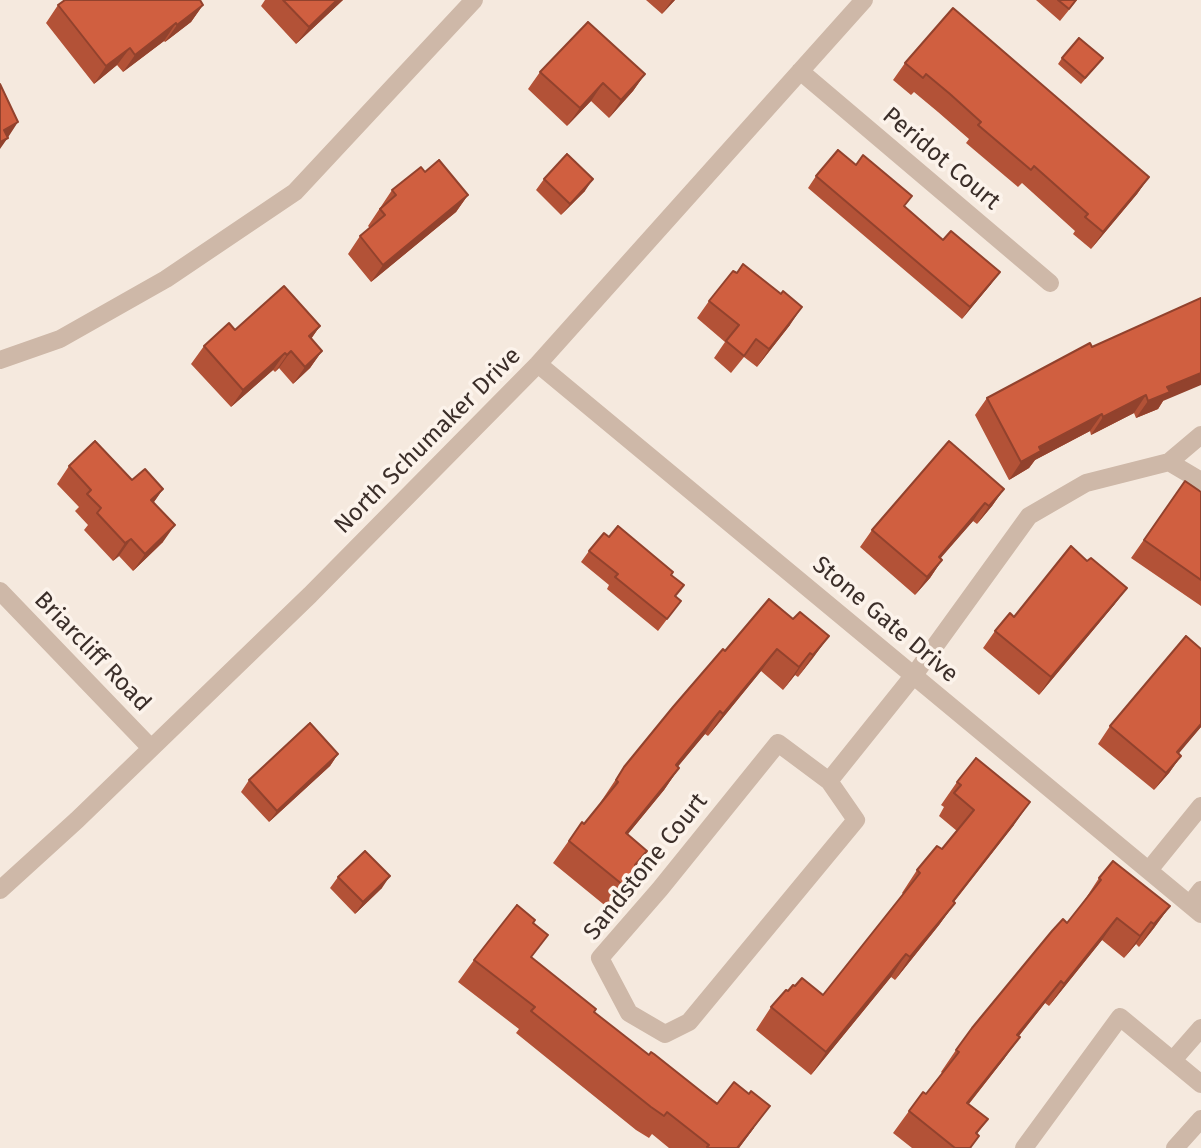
<!DOCTYPE html>
<html>
<head>
<meta charset="utf-8">
<style>
	body { margin:0 }
	canvas { display:block; background:#f5e9de }
</style>
</head>
<body>
<canvas width="1201" height="1148"></canvas>
<script>
const ctx = document.querySelector('canvas').getContext('2d');
ctx.lineJoin = 'round';
const shape = rows => new Path2D(rows.map(r => 'M' + r).join(''));
function strokePath(path, color, width, dash) { ctx.strokeStyle = color; ctx.lineWidth = width; ctx.lineCap = dash ? 'butt' : 'round'; ctx.setLineDash(dash || []); ctx.stroke(path); }
function fill(path, color) { ctx.fillStyle = color; ctx.fill(path, 'evenodd'); }
function label(font, color, halo, rows, align = 'center') {
  ctx.font = font + ' "Fira Sans",sans-serif'; ctx.lineWidth = 7; ctx.setLineDash([]); ctx.textBaseline = 'middle'; ctx.strokeStyle = halo; ctx.fillStyle = color; for (const [text, x, y, turn = 0] of rows) {
    ctx.save(); ctx.translate(x, y); ctx.rotate((+turn || 0) * Math.PI / 180); ctx.textAlign = isNaN(turn) ? turn : align; if (halo) ctx.strokeText(text, 0, 0); ctx.fillText(text, 0, 0); ctx.restore();
  }
}
strokePath(shape([
	[800,71,1050,283],
	[0,360,60,339,166,279,295,192,474,0],
	[538,364,1201,914],
	[1169,462,1201,481],
	[0,591,150,747],
	[829,781,856,820,689,1022,665,1034,629,1013,600,958,660,889,778,743,829,781,914,675,1029,516,1086,483,1169,462,1201,435],
	[1149,870,1201,806],
	[0,890,77,820,310,595,538,364,864,0],
	[1190,904,1201,890],
	[1173,1060,1201,1028],
	[1024,1148,1120,1017,1201,1084],
	[1175,1148,1201,1119]
]), '#ceb8a8', 18);
fill(shape([
	[265,0,343,0,296,44,261,6],
	[646,0,675,0,662,14],
	[1036,0,1077,0,1060,21],
	[58,5,203,5,191,22,165,42,164,41,123,72,117,65,94,84,46,23],
	[1062,58,1103,58,1081,84,1058,64],
	[905,63,1149,177,1137,194,1091,249,1073,234,1075,231,1022,183,1018,187,966,143,969,139,938,112,914,92,911,95,893,80],
	[540,72,645,74,633,91,609,118,591,101,567,126,528,89],
	[425,172,468,195,456,212,371,282,348,254,360,236,370,228,368,226,392,190],
	[816,176,905,207,991,284,962,319,808,188],
	[544,179,585,191,561,215,536,190],
	[709,301,790,325,757,367,744,357,731,373,714,358,725,342,697,318],
	[320,326,311,339,322,351,310,368,293,384,279,368,275,372,273,370,231,407,191,364,204,346,235,330],
	[1092,347,1163,401,1158,409,1136,418,1134,413,1091,435,1090,431,1035,460,1029,468,1009,480,975,415,987,398],
	[69,466,132,480,163,489,154,502,163,542,133,571,119,556,113,561,84,530,88,525,75,511,79,507,57,484],
	[1185,481,1201,492,1201,606,1131,558],
	[1004,489,992,506,977,524,973,521,940,558,942,560,930,578,915,595,860,547,872,530],
	[609,537,671,575,676,597,681,601,658,631,607,589,609,585,581,562,589,551],
	[1087,561,1127,588,1114,605,1039,695,983,648,995,631],
	[793,619,829,636,798,677,795,675,783,690,761,671,708,736,705,734,678,766,679,768,664,790,627,835,647,851,636,866,638,867,623,890,608,908,553,863,582,822,584,824,601,803,600,803,624,767,725,651],
	[1201,649,1201,727,1178,753,1181,756,1169,773,1154,790,1098,744,1110,726],
	[338,754,330,766,269,822,241,792,249,780],
	[957,782,1014,825,954,902,955,903,939,925,895,980,891,977,811,1075,756,1030,771,1007,788,991,795,986,823,995,903,894,902,893,917,870,942,849,957,831,939,816,944,807,941,805],
	[338,877,382,888,355,914,330,888],
	[1099,878,1170,906,1154,928,1139,947,1136,944,1124,958,1102,940,1049,1006,1045,1003,1019,1036,1004,1059,969,1104,988,1119,977,1134,971,1148,912,1148,893,1133,909,1111,926,1094,942,1073,941,1072,956,1050,1067,923,1084,901],
	[533,923,532,958,594,1012,649,1055,754,1128,739,1148,669,1148,652,1134,649,1138,636,1130,516,1033,519,1029,458,982,474,960]
]), '#b35237');
fill(shape([
	[337,0,343,0,296,44,309,27],
	[672,0,675,0,662,14],
	[203,5,191,22,165,42,177,25],
	[176,23,164,41,123,72,135,55],
	[130,48,117,65,94,84,106,66],
	[645,74,633,91,609,118,621,100],
	[603,83,591,101,567,126,580,108],
	[18,122,7,139,0,149,0,135,4,130],
	[1149,177,1137,194,1091,249,1103,232],
	[593,179,585,191,561,215,570,204],
	[468,195,456,212,371,282,383,265],
	[1000,272,991,284,962,319,970,307],
	[802,307,790,325,757,367,769,349],
	[320,326,308,343,309,336],
	[291,351,279,368,275,372,287,355],
	[322,351,310,368,293,384,305,367],
	[285,353,273,370,231,407,243,390],
	[1201,373,1201,385,1163,401,1158,409,1136,418,1148,401,1167,387],
	[1146,395,1134,413,1091,435,1103,417],
	[1102,414,1090,431,1035,460,1029,468,1009,480,1021,462,1039,447],
	[163,489,151,506,151,500],
	[1004,489,992,506,977,524,989,506],
	[985,503,973,521,927,574,939,557],
	[175,525,163,542,133,571,145,554],
	[131,539,119,556,113,561,125,543],
	[942,560,930,578,915,595,927,577],
	[1127,588,1114,605,1039,695,1051,677],
	[829,636,813,658,798,677,813,655],
	[777,649,761,671,708,736,723,714],
	[810,653,795,675,783,690,799,667],
	[720,711,705,734,661,787,676,765],
	[1201,724,1201,727,1165,770,1177,752],
	[338,754,330,766,269,822,277,811],
	[1181,756,1169,773,1154,790,1166,773],
	[679,768,664,790,610,856,626,833],
	[1030,802,1014,825,937,923,953,901],
	[638,867,623,890,608,908,623,885],
	[390,876,382,888,355,914,363,902],
	[955,903,939,925,895,980,910,957],
	[1170,906,1154,928,1139,947,1154,924],
	[1117,918,1102,940,1049,1006,1064,984],
	[1151,922,1136,944,1124,958,1140,936],
	[906,954,891,977,811,1075,826,1052],
	[1061,981,1045,1003,1002,1057,1017,1035],
	[1020,1037,1004,1059,952,1125,967,1103],
	[770,1106,739,1148,737,1148]
]), '#92422d');
const building = shape([
	[65,0,200,0,203,5,177,25,176,23,135,55,130,48,106,66,58,5,65,0],
	[283,0,337,0,309,27,283,0],
	[1058,0,1076,0,1069,9,1058,0],
	[953,8,1149,177,1103,232,1085,217,1088,214,1034,166,1031,170,978,125,981,122,950,94,926,74,923,78,905,63,953,8],
	[588,22,645,74,621,100,603,83,580,108,540,72,588,22],
	[1079,38,1103,58,1085,78,1062,58,1079,38],
	[0,84,18,122,4,130,8,138,0,142,0,84],
	[838,150,856,165,863,155,912,196,904,206,943,240,951,231,1000,272,970,307,816,176,838,150],
	[567,154,593,179,570,204,544,179,567,154],
	[439,160,468,195,383,265,360,236,385,215,380,209,396,195,392,190,421,167,425,172,439,160],
	[743,264,781,294,783,291,802,307,769,349,756,339,744,356,726,341,739,325,709,301,733,271,737,273,743,264],
	[284,286,320,326,309,336,322,351,305,367,291,351,287,355,285,353,243,390,204,346,229,323,235,330,284,286],
	[1201,298,1201,373,1167,387,1170,392,1148,401,1146,395,1103,417,1102,414,1039,447,1041,451,1021,462,987,398,1090,343,1092,347,1201,298],
	[95,441,132,480,145,469,163,489,151,500,175,525,145,554,131,539,125,543,97,513,101,508,87,494,91,490,69,466,95,441],
	[949,441,1004,489,989,506,985,503,939,557,942,560,927,577,872,530,949,441],
	[1185,481,1201,492,1201,580,1144,540,1185,481],
	[618,526,673,572,671,575,684,585,675,596,681,601,667,619,615,577,618,574,589,551,604,533,609,537,618,526],
	[1071,546,1087,561,1091,558,1127,588,1051,677,995,631,1010,613,1014,617,1071,546],
	[769,599,793,619,800,612,829,636,813,655,810,653,799,667,777,649,723,714,720,711,676,765,679,768,626,833,647,851,635,865,638,867,623,885,569,841,582,822,584,824,618,782,616,780,624,767,673,707,723,649,725,651,769,599],
	[1186,636,1201,649,1201,724,1177,752,1181,756,1166,773,1110,726,1186,636],
	[310,723,338,754,277,811,249,780,310,723],
	[976,758,1030,802,953,901,955,903,910,957,906,954,826,1052,771,1007,786,990,788,991,793,985,795,986,802,978,823,995,920,873,917,870,937,846,942,849,974,810,954,793,961,785,957,782,976,758],
	[365,851,390,876,363,902,338,877,365,851],
	[1113,861,1170,906,1154,924,1151,922,1140,936,1117,918,1064,984,1061,981,1017,1035,1020,1037,967,1103,988,1119,976,1133,979,1136,970,1148,955,1148,909,1111,923,1092,926,1094,959,1052,956,1050,972,1028,1052,931,1063,919,1067,923,1101,880,1099,878,1113,861],
	[517,905,535,920,533,923,548,935,531,957,596,1009,594,1012,649,1055,651,1052,654,1054,717,1104,734,1082,749,1094,751,1091,770,1106,737,1148,708,1148,707,1147,709,1145,667,1112,664,1116,651,1107,531,1011,535,1007,474,960,517,905]
]);
fill(building, '#d05f40');
strokePath(building, '#92422d', 2);
label('24px', '#3b2e29', '#fcf3eb', [
	["Peridot Court",941,159,40],
	["North Schumaker Drive",428,441,-45],
	["Stone Gate Drive",885,620,40],
	["Briarcliff Road",92,652,46],
	["Sandstone Court",646,867,-51]
]);
</script>
</body>
</html>
